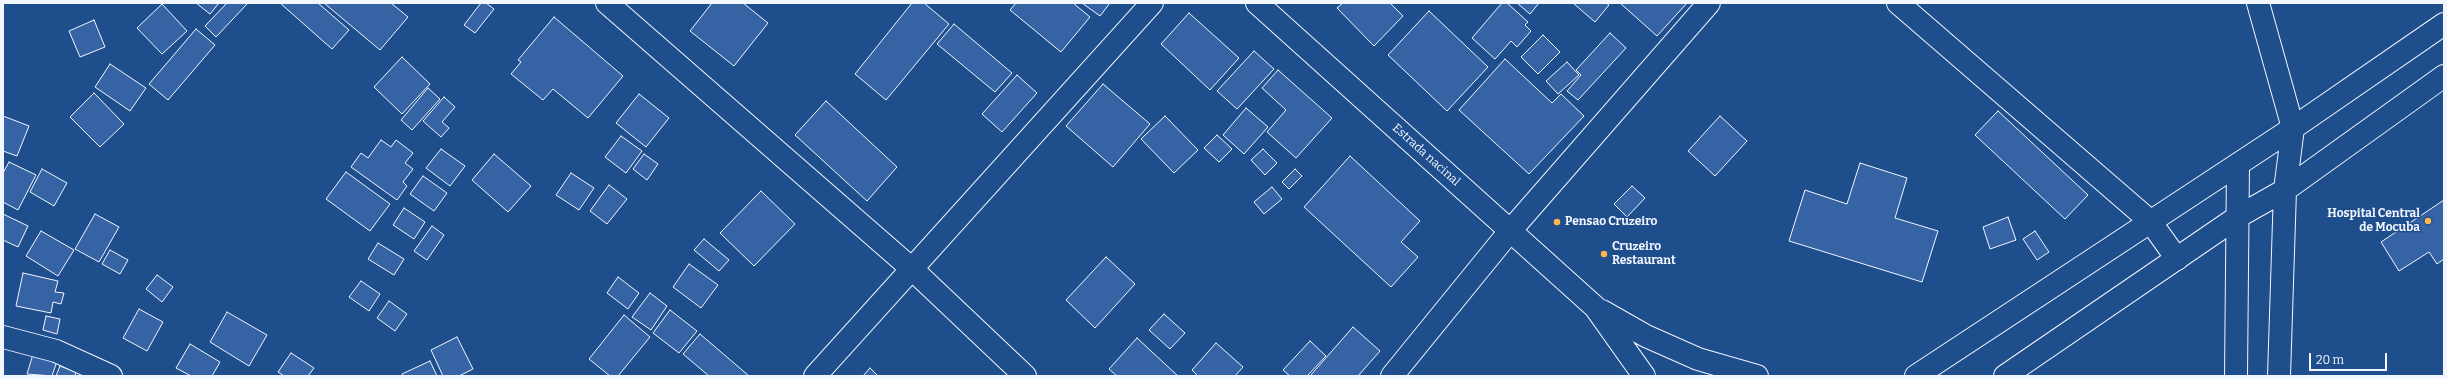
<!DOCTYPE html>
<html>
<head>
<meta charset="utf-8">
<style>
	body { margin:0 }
	#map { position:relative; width:2447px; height:379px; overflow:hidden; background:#1f4e8c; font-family:Bitter,serif }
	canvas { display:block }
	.frame { position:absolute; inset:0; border:4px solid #f2f6ff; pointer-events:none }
	.scale { position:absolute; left:2309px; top:353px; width:78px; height:18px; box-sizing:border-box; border:2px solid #f2f6ff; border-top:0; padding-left:5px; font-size:12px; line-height:14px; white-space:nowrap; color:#f2f6ff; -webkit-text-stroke:3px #1f4e8c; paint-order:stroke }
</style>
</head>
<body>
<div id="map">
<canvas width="2447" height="379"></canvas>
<div class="frame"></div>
<div class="scale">20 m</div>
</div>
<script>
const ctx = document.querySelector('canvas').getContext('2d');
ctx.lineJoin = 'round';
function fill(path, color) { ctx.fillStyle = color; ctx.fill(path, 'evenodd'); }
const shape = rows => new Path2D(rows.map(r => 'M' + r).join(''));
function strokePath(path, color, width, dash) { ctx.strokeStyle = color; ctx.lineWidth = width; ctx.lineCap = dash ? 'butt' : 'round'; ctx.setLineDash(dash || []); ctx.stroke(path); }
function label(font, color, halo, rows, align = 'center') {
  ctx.font = font + ' Bitter,serif'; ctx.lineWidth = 3; ctx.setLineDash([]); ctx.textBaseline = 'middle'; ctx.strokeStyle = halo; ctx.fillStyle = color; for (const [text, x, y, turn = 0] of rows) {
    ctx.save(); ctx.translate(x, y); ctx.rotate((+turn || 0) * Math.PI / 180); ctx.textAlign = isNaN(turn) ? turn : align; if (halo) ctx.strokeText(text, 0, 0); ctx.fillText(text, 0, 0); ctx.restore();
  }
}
const building = shape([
	[196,3,219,3,210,14,196,3],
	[227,3,248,3,216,37,205,26,227,3],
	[280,3,318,3,349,30,332,49,280,3],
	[324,3,391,3,408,17,380,50,324,3],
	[481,3,486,3,494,9,475,33,464,25,481,3],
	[712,3,743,3,768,23,734,66,690,31,712,3],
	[912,3,924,3,949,24,886,100,855,74,912,3],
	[1016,3,1073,3,1090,17,1061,52,1010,10,1016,3],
	[1082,3,1110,3,1100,16,1082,3],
	[1343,3,1390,3,1403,16,1374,46,1337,8,1343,3],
	[1502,3,1507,3,1528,22,1525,25,1531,31,1517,47,1511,41,1495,59,1472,38,1502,3],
	[1517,3,1539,3,1530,14,1517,3],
	[1573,3,1606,3,1609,5,1595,22,1573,3],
	[1620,3,1687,3,1657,36,1620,3],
	[162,4,187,31,162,54,137,28,162,4],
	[1429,11,1488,67,1447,111,1388,55,1429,11],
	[1189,13,1239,58,1210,90,1161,44,1189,13],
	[554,17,623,76,588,118,553,89,543,100,511,74,521,62,518,60,554,17],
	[94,20,105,47,80,57,69,31,94,20],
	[954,24,1012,73,995,92,937,44,954,24],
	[196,29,215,45,168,100,149,84,196,29],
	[1610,33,1626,48,1578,100,1567,91,1581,75,1576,70,1610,33],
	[1543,35,1560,52,1538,74,1521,57,1543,35],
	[1254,51,1274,69,1237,109,1217,91,1254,51],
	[402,57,430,84,402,114,374,87,402,57],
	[1505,59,1552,103,1561,94,1584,116,1529,174,1459,110,1505,59],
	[1567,62,1579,75,1558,94,1546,81,1567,62],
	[110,64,146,88,130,111,95,87,110,64],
	[1278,70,1332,118,1296,158,1267,132,1286,110,1262,88,1278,70],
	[1017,75,1037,93,1002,132,982,114,1017,75],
	[1103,84,1150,124,1113,167,1066,126,1103,84],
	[428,88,440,99,412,130,401,120,428,88],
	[94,93,124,124,100,147,70,117,94,93],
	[639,94,669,118,646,147,616,123,639,94],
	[444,97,455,107,442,122,449,128,441,137,423,121,444,97],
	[826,101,897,167,867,201,795,135,826,101],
	[1246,108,1268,127,1244,154,1223,135,1246,108],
	[1998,111,2088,195,2065,219,1975,135,1998,111],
	[3,116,29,126,17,156,3,151,3,116],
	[1165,116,1198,150,1174,173,1141,139,1165,116],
	[1720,116,1747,141,1715,176,1688,151,1720,116],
	[1217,135,1232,149,1219,162,1204,148,1217,135],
	[621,136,642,151,626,173,605,157,621,136],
	[381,140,391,147,396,140,413,153,405,163,413,169,403,182,407,186,397,200,351,167,361,153,368,158,381,140],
	[441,149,465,166,450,186,426,168,441,149],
	[1263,149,1277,163,1265,175,1251,160,1263,149],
	[494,154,531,186,508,212,472,180,494,154],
	[644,154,658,164,647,180,633,169,644,154],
	[1350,156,1420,221,1401,242,1418,257,1391,287,1304,207,1350,156],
	[9,162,36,175,18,210,3,202,3,173,9,162],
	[1860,163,1907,178,1895,218,1938,231,1922,282,1789,241,1805,190,1847,204,1860,163],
	[42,169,67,183,54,206,30,192,42,169],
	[1295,169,1302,176,1289,189,1282,182,1295,169],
	[346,172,390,204,370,231,326,199,346,172],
	[571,173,594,188,579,210,556,195,571,173],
	[423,176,447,193,434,211,410,194,423,176],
	[609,185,627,199,607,224,590,211,609,185],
	[1632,186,1645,198,1627,217,1614,204,1632,186],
	[1272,187,1282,199,1264,214,1254,202,1272,187],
	[761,191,795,224,754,266,720,233,761,191],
	[2444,200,2444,259,2437,264,2429,252,2399,271,2381,242,2444,200],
	[404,208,425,222,414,239,393,225,404,208],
	[3,214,28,226,18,247,3,240,3,214],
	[95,214,119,227,99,262,75,249,95,214],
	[2008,217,2016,240,1990,249,1983,227,2008,217],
	[432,226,444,235,427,260,414,251,432,226],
	[41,231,74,250,58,276,26,256,41,231],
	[2035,231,2049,252,2037,260,2023,239,2035,231],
	[704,239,729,260,719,271,694,250,704,239],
	[378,243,404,259,394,275,368,259,378,243],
	[110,250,128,260,120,274,102,264,110,250],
	[1106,257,1135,284,1095,328,1066,300,1106,257],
	[689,264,718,285,701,308,673,287,689,264],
	[23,273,58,281,55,292,64,293,61,304,53,302,51,313,16,306,23,273],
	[157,275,173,287,162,302,146,289,157,275],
	[618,277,639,293,628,309,607,293,618,277],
	[361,281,380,294,369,311,349,297,361,281],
	[650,293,667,306,651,330,632,317,650,293],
	[389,301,407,314,395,331,377,318,389,301],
	[139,309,163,322,147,351,123,338,139,309],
	[670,310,697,331,679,353,653,333,670,310],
	[227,312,267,335,249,366,210,342,227,312],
	[1164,314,1185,333,1170,349,1149,330,1164,314],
	[624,315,650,337,618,376,610,376,589,359,624,315],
	[46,316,60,319,57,334,43,330,46,316],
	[1353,327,1380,351,1358,376,1310,376,1353,327],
	[700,334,749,376,709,376,683,354,700,334],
	[457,337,473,369,459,376,443,376,431,350,457,337],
	[1137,338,1178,376,1117,376,1109,369,1137,338],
	[1310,341,1326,356,1307,376,1290,376,1283,370,1310,341],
	[1216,343,1243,367,1235,376,1198,376,1192,370,1216,343],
	[190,344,220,362,212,376,191,376,176,368,190,344],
	[34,351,58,358,52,376,27,374,34,351],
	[291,353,314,368,308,376,284,376,278,372,291,353],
	[430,361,437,376,403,376,402,374,430,361],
	[60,366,76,372,75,376,56,376,60,366],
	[870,368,878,376,863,376,870,368]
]);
fill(building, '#3563a3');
strokePath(building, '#f2f6ff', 1);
const minor = shape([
	[607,3,912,269,1025,376],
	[1898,3,2150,221,2177,259],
	[2258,3,2293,128],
	[1510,231,1709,3],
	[3,337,56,351,111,376],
	[815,376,1152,3]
]);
const tertiary = shape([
	[1392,376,1510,231],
	[1916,376,2293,128,2444,24],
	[2005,376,2239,216,2285,190,2444,76],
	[2236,376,2238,164],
	[2279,376,2285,190,2293,128]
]);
const trunk = shape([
	[1257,3,1595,307,1644,376],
	[1602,311,1646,336,1698,359,1757,376]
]);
strokePath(minor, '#f2f6ff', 24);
strokePath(tertiary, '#f2f6ff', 24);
strokePath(trunk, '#f2f6ff', 24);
strokePath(minor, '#1f4e8c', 22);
strokePath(tertiary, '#1f4e8c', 22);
strokePath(trunk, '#1f4e8c', 22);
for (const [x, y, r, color] of [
	[2428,221,4,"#ffb74d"],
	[1557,222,4,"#ffb74d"],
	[1604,254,4,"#ffb74d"]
]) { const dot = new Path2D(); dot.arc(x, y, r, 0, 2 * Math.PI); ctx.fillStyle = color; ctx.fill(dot); strokePath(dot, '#1f4e8c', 1.5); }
label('12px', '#f2f6ff', '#1f4e8c', [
	["Estrada nacinal",1426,155,42]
]);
label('bold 12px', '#f2f6ff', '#1f4e8c', [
	["Hospital Central",2420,214,"right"],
	["de Mocuba",2420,228,"right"],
	["Pensao Cruzeiro",1565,222],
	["Cruzeiro",1612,247],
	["Restaurant",1612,261]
], 'left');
</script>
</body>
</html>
